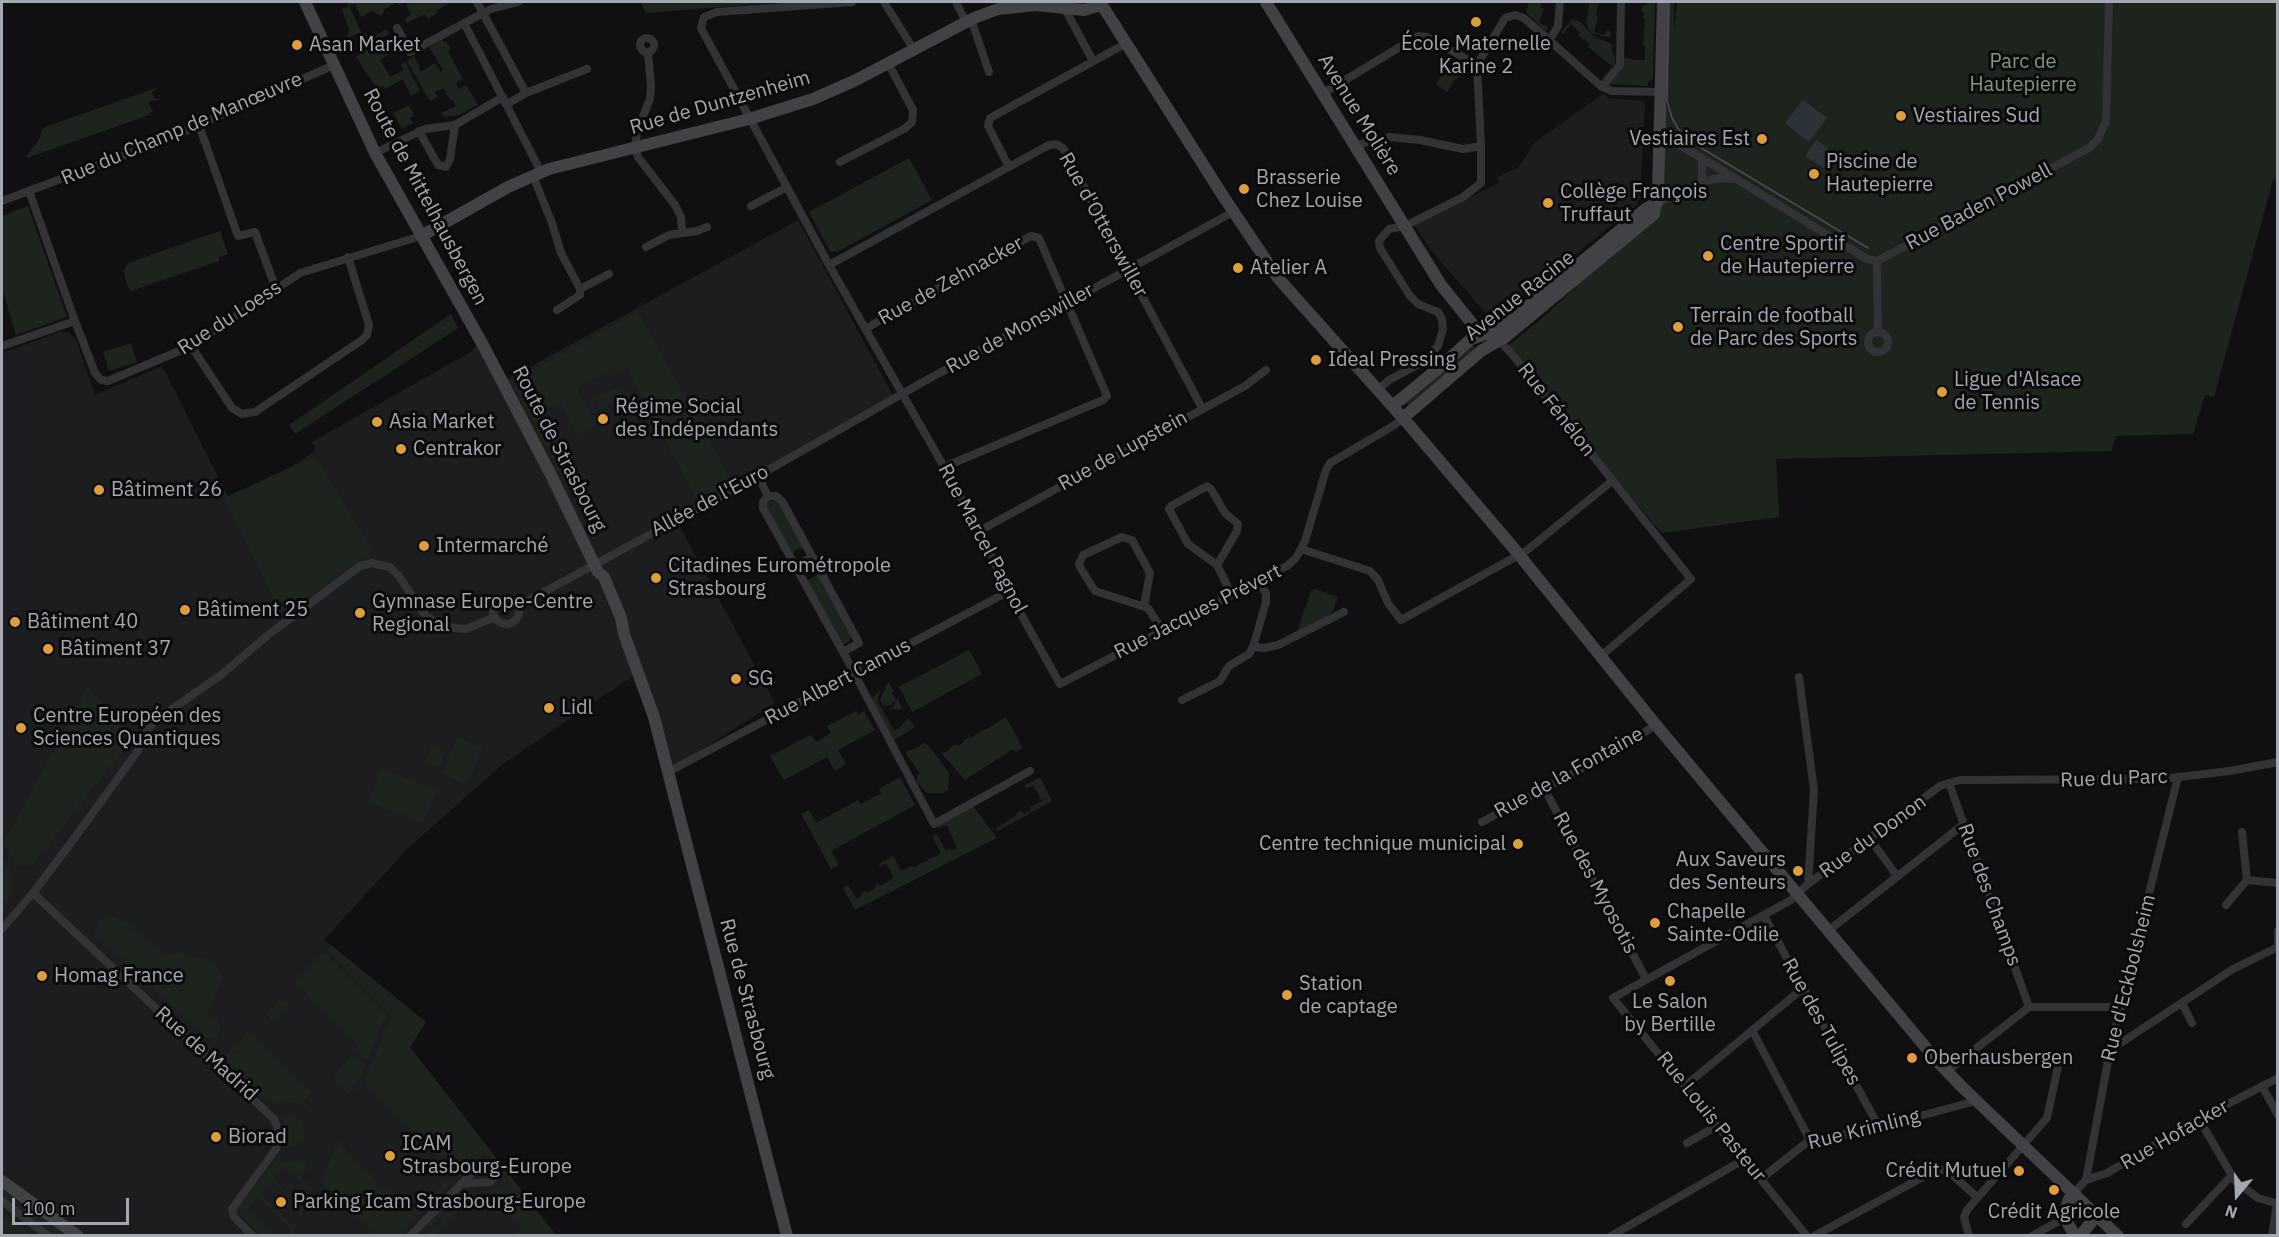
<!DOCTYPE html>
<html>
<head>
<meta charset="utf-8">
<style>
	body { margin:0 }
	#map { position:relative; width:2279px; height:1237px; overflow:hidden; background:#101012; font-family:"IBM Plex Sans",sans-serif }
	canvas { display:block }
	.frame { position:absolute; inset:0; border:3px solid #a3a8b1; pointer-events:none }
	.north { position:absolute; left:2207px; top:1165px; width:60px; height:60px; -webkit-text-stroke:4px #0b0b0c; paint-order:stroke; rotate:199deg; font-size:16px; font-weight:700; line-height:24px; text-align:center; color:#a3a8b1 }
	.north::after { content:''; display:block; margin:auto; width:21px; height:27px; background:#a3a8b1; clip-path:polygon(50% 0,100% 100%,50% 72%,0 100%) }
	.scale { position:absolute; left:12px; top:1198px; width:117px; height:27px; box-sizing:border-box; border:3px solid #a3a8b1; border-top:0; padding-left:8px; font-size:18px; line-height:21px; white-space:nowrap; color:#a3a8b1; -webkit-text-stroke:4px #0b0b0c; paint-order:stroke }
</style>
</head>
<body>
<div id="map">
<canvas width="2279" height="1237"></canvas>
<div class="frame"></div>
<div class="north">N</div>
<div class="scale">100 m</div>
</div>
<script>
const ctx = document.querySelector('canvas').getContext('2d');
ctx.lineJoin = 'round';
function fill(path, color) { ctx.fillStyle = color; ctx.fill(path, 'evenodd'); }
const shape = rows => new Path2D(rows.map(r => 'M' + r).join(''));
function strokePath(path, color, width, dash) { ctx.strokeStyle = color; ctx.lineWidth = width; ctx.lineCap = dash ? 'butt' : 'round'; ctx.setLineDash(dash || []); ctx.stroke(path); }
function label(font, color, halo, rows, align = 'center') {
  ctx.font = font + ' "IBM Plex Sans",sans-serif'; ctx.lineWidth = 6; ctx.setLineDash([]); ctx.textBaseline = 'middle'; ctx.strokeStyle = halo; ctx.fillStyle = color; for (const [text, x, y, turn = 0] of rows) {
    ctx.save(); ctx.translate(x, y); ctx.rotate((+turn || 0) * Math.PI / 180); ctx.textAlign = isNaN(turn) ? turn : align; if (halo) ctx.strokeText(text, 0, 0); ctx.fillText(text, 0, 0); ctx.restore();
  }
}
fill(shape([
	[1603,94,1609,98,1643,101,1645,104,1640,198,1635,207,1492,320,1433,253,1414,225,1499,183,1497,177,1518,168,1536,141],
	[798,220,896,401,678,523,775,703,674,767,663,771,636,674,503,764,407,849,324,940,426,1022,410,1047,556,1235,2,1235,2,353,60,332,69,333,76,339,95,395,162,366,233,506,316,450,312,442,472,351,482,338,506,380]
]), '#1c1d1e');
fill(shape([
	[347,2,404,2,399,5,397,2,385,9,381,16,372,11,361,17,355,4,349,6,362,34,366,33,369,39,386,29,389,34,373,42,379,52,391,48,389,43,393,41,398,49,380,60,390,77,404,70,401,65,405,62,420,91,411,96,403,79,385,89,383,86,377,89,356,57,365,50,365,42,358,33,348,39,347,36,349,30,342,9,349,6],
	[411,2,451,2,436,11,437,13,428,19,425,14,407,23,405,19,411,14,406,5],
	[641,2,785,2,646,13],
	[1529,2,1542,2,1540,7,1544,9,1539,22,1548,27,1546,32,1526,12],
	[1590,2,1598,2,1599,4,1597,9,1596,16,1598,17,1594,32,1605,35,1606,30,1611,32,1610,38,1592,33,1588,28,1586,22],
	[1646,2,1655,2,1653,79,1648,82,1648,86,1608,84,1623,57,1634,60,1645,60,1645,46,1643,46,1645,19,1643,18,1644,12,1641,12,1642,5,1646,5],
	[1667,2,1674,2,1674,30,1677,2,2277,2,2277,180,2273,180,2214,397,2205,395,2193,434,2116,436,2111,451,1776,459,1779,517,1662,533,1615,479,1508,346,1546,315,1661,206,1664,107,1667,107,1668,99,1664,99],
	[1572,19,1581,22,1593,36,1612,44,1612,52,1615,56,1615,64,1603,79,1601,80,1612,66,1588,47,1589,44,1578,35,1580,33,1571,24,1563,34,1561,32],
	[442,40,444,42,446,41,451,49,448,51,463,79,456,83,458,89,466,85,478,105,459,115,444,117,441,113,456,106,453,100,451,101,443,88,435,92,438,97,430,101,407,61,414,55,421,72,435,63,441,72,443,70,429,47],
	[1458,63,1468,69,1468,73,1455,79,1447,92,1436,84,1447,66],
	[156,88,156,90,152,92,154,99,159,98,160,100,148,102,153,112,149,113,149,115,27,158,27,155,39,140,42,129,45,127],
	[409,105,414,116,410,118,413,123,402,129,393,113],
	[909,158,932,200,837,252,830,251,809,212],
	[28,206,67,317,16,335,2,288,2,216],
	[220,231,228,254,219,257,219,261,131,291,127,285,124,271,128,263],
	[638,312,732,481,697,500,627,369,617,373,614,368,582,384,577,389,596,425,578,435,560,403,544,411,563,445,559,447,570,477,564,481,512,382],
	[451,314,458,328,295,434,289,425],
	[131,343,137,362,109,371,103,352],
	[1472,344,1476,349,1410,407,1406,403],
	[618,386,623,395,628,393,635,407,632,408,624,397,602,409,596,398],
	[652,443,568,488,565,483,573,478,562,448,564,447,579,474,584,472,587,477],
	[315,456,373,550,273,624,278,607,224,498],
	[778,500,805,549,799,548,794,551,793,556,766,508,767,503,770,501],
	[819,574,852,636,848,643,843,644,807,581],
	[1314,589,1338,597,1333,611,1328,616,1297,632,1311,591],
	[969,650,982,674,912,712,899,687],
	[889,683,894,691,892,693,896,700,898,699,902,709,887,710,893,707,896,701,892,703,891,706,883,705,880,700,887,684],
	[87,687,126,727,121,753,32,865,17,865,4,843],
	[881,689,877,700,894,730,899,729,908,718,915,727,894,740,872,698],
	[856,711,858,715,864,711,875,730,838,750,846,764,835,771,827,757,784,780,770,756,811,735,816,742,831,733,827,726],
	[1006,717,1023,748,1015,752,1013,749,965,780,942,754,949,750,949,748,956,744,957,746,964,742,963,740,969,737,971,738,984,729,985,730],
	[457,737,483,748,467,785,442,774],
	[923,743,929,746,949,773,948,790,944,793,927,793,917,782,917,775,920,773,906,754,907,751,915,749],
	[432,746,445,752,439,768,425,762],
	[381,769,437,790,423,823,369,802],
	[900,777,915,805,831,851,839,865,831,869,801,814,809,810,816,823,858,800,861,804,881,793,879,789],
	[1040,777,1052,801,998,831,995,829,1017,815,1016,813,1021,810,1024,814,1031,810,1030,807,1042,801,1033,785,1027,788,1024,786],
	[973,806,997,838,855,910,843,888,848,885,857,899,865,891,866,893,876,888,875,885,879,884,880,886,894,878,886,863,880,866,879,864,893,856,901,871,911,866,913,868,941,853,933,838,936,833,946,851,950,849,951,851,957,848,947,825,939,828,938,825],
	[2,858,11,872,11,895,2,906],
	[111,916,125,921,165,956,181,952,196,958,210,959,224,976,207,1013,218,1021,221,1028,219,1036,213,1039,206,1037,94,933,101,920],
	[331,945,426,1022,410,1047,556,1235,514,1235,522,1227,490,1199,490,1192,499,1186,504,1177,503,1170,500,1163,482,1153,482,1157,458,1176,455,1173,457,1170,455,1168,453,1171,448,1166,448,1161,453,1155,449,1150,444,1155,436,1154,364,1081,392,1015,326,949],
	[324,952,386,1015,367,1061,355,1049,358,1046,295,982],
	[279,1000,284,1001,289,1006,273,1021,267,1015,263,1019,262,1018],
	[248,1032,251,1032,312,1093,303,1101,315,1113,313,1114,303,1105,292,1102,277,1105,266,1096,262,1099,220,1063,230,1051,235,1055,236,1052,233,1049],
	[354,1054,365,1065,358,1081,354,1079,357,1084,356,1086,352,1083,351,1086,355,1089,354,1092,350,1089,352,1097,334,1079,336,1072],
	[289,1115,299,1119,305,1127,304,1138,297,1146,291,1147,285,1146,285,1129,282,1121,283,1117],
	[338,1141,346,1149,345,1152,373,1177,371,1179,381,1189,384,1187,405,1208,421,1193,427,1199,447,1180,453,1181,399,1235,376,1235,321,1181],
	[281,1160,287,1162,300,1159,308,1168,300,1176,311,1187,315,1183,308,1196,307,1193,309,1190,285,1166,273,1178,299,1204,304,1200,306,1204,300,1217,298,1214,301,1211,272,1182,261,1194,293,1226,298,1224,293,1235,290,1235,292,1231,258,1197,247,1209,273,1235,261,1235,239,1213,238,1208,275,1161],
	[2,1187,69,1235,51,1235,2,1198],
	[467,1189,481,1190,466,1191,430,1228,426,1225,458,1193],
	[468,1193,481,1193,480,1200,472,1204,468,1200,436,1235,426,1235],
	[2,1214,32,1235,8,1235,2,1231]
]), '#1d241e');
fill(shape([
	[1803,100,1827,118,1809,142,1785,123],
	[1816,140,1837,155,1827,170,1805,156]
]), '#2b3339');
strokePath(shape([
	[477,2,526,93],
	[852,2,717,12,704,17,701,28,829,265,944,467,979,531,1007,589,1060,684,1287,566,1296,558,1305,541,1326,470,1330,463,1393,426,1403,418],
	[884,2,914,50],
	[956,2,966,22],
	[1064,7,1093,61],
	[971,19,989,72],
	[464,23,541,172],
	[397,28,410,52,491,9,518,2],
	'640 45a7 7 0 1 1 14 0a7 7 0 1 1-14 0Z',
	[1549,41,1558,26,1560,2],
	[648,53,651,85,650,99,637,131,635,148,638,157,675,205,681,217,682,233],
	[1602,87,1620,65,1621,2],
	[1322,94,1418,36,1427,37,1477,65],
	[507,104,526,93,587,69],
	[199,125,238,236,255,232,276,289],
	[419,131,438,165,446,167,450,159,455,125],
	[1659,134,1702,158,1867,259,1877,261,2089,148,2098,139,2106,122,2109,2],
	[1355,147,1364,143,1390,137,1420,140,1463,149,1481,146],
	[375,153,425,129,455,125,503,97],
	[1702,158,1702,182],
	[840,162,904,129,912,122,913,110,888,63],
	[1009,167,988,126,990,118,1125,44],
	[533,176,552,223,561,253,580,289],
	[2,201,162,141,334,65],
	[1657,203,1706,181,1719,178,1735,179],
	[751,206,787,187],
	[646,247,669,235,697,231,707,227],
	[1877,261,1878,332],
	[829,265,1049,145,1056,144,1063,148,1202,408],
	[557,310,580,295,580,289,609,274],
	[75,321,95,373,101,380,108,381,191,346,300,273,421,236],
	[865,329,1031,236,1039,238,1107,396,1103,400,944,467],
	'1868 342a10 10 0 1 1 20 0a10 10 0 1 1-20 0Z',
	[1498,340,1511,353,1691,579,1601,656],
	[2,346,75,321,29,191],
	[191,346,232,408,242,414,255,412,362,340,367,335,369,325,348,257],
	[1378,390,1389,380,1425,361,1438,346,1443,329,1442,319,1438,312,1418,304,1410,296,1380,248,1379,241,1389,229,1405,226,1463,197,1481,183,1481,146,1477,65,1505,18,1515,15,1524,18,1602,87,1612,91,1660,92],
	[758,476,768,496],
	[768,496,776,496,782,501,859,643,843,652,763,508,763,502,768,496],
	[979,531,1245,386,1266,370],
	[1301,549,1370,571,1378,580,1388,603,1401,620,1526,551,1612,481],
	[1217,565,1188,544,1169,509,1171,506,1207,486,1211,489,1225,513,1238,524,1237,531,1217,565,1232,595],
	[795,566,813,557],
	'493 611a13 13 0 1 1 26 0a13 13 0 1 1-26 0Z',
	[518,606,758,476,923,382,1233,212],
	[1144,606,1150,573,1132,540,1122,537,1083,555,1079,564,1081,569,1095,591,1148,608,1162,630],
	[1253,647,1266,602,1266,594,1260,582],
	[843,652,934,824,1030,771],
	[1799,677,1814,790,1808,884],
	[1182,700,1220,681,1229,666,1249,654,1253,647,1264,648,1278,645,1344,612],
	[668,772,949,623,1002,595,1007,589],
	[1949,783,2029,1007],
	[1544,788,1646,979],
	[1482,822,1614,751,1656,725],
	[2242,832,2247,880],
	[1870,839,1897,876],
	[33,893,274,1119,280,1135,276,1149,232,1209,234,1217,253,1236],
	[2226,905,2247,880,2278,883],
	[1764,916,1879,1127],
	[2,929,33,893,76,836,137,752,145,734,152,723,221,675,268,635,360,566,372,563,390,567,398,575,426,616,445,627,466,629,495,617],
	[1828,931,1964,824],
	[2278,931,2278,943],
	[2182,1003,2192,1023],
	[1752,1030,1811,1142],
	[2110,1050,2233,969,2278,947],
	[1946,1072,2029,1007,2120,1007],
	[1685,1086,1802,989],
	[2262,1086,2278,1115],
	[2199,1119,2235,1181,2258,1198,2278,1204],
	[1687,1143,1717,1126],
	[1762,1178,1806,1143,1879,1127,1976,1101],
	[2086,1180,2110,1050,2178,777],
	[2074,1193,2086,1180,2107,1173,2199,1119,2278,1078],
	[2,1201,48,1236],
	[2186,1224,2231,1176],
	[410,1236,460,1185,468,1177,479,1168,487,1166,494,1172,494,1178,490,1182,461,1184],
	[1611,1236,1745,1159],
	[1807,1236,1613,998,1791,900,1808,884,1940,786,1949,783,1960,780,2162,779,2230,771,2278,762],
	[1814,1236,1936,1170,1945,1170,1950,1173,1977,1197],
	[1969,1236,1964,1217,1967,1210,2047,1118,2060,1057],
	[2032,1236,2066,1217],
	[2272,1236,2277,1204]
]), '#323336', 8);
strokePath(shape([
	[305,2,375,153,483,345,550,473,598,572,604,577,621,618,624,634,654,717,787,1236],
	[1100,2,1225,199,1278,278,1410,426,1516,551,1656,725,1938,1062,1961,1086,2118,1236],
	[1266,2,1441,285,1474,326,1498,340],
	[421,236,508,187,549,169,749,119,813,99,856,80,974,18,998,9,1036,5,1084,10,1101,5],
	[1391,405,1400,400,1439,368,1471,339,1494,331,1509,322,1647,208,1657,203],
	[1403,418,1481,351,1505,337,1654,214,1658,190,1663,2],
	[2,1181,78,1236],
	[2074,1193,2069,1199,2066,1208,2068,1224,2075,1236],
	[2080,1236,2097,1215]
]), '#404246', 12);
strokePath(shape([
	[1669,2,1667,101,1672,118,1679,130,1698,146,1868,248]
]), '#4b4d51', 1.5);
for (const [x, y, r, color] of [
	[1476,22,6,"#de9e3c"],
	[297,45,6,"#de9e3c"],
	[1901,116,6,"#de9e3c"],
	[1762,139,6,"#de9e3c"],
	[1814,174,6,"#de9e3c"],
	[1244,189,6,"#de9e3c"],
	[1548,203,6,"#de9e3c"],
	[1708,256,6,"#de9e3c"],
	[1238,268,6,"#de9e3c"],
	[1678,327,6,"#de9e3c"],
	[1316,360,6,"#de9e3c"],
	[1942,392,6,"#de9e3c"],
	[603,419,6,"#de9e3c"],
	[377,422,6,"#de9e3c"],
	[401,449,6,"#de9e3c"],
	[99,490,6,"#de9e3c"],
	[424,546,6,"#de9e3c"],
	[656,578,6,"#de9e3c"],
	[185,610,6,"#de9e3c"],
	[360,613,6,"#de9e3c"],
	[15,622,6,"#de9e3c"],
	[48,649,6,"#de9e3c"],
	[736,679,6,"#de9e3c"],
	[549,708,6,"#de9e3c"],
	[21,728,6,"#de9e3c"],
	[1518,844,6,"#de9e3c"],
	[1798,871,6,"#de9e3c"],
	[1655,923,6,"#de9e3c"],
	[42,976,6,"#de9e3c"],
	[1670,981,6,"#de9e3c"],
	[1287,995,6,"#de9e3c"],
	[1912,1058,6,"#de9e3c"],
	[216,1137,6,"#de9e3c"],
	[390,1156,6,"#de9e3c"],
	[2019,1171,6,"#de9e3c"],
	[2054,1190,6,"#de9e3c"],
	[281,1202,6,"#de9e3c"]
]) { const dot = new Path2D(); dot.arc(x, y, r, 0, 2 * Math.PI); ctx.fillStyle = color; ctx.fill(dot); strokePath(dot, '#0b0b0c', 2); }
label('20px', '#a3a8b1', '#0b0b0c', [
	["École Maternelle",1476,44,"center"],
	["Karine 2",1476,67,"center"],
	["Asan Market",309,45],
	["Vestiaires Sud",1913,116],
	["Vestiaires Est",1750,139,"right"],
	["Piscine de",1826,162],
	["Hautepierre",1826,185],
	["Brasserie",1256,178],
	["Chez Louise",1256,201],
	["Collège François",1560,192],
	["Truffaut",1560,215],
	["Centre Sportif",1720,244],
	["de Hautepierre",1720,267],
	["Atelier A",1250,268],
	["Terrain de football",1690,316],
	["de Parc des Sports",1690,339],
	["Ideal Pressing",1328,360],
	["Ligue d'Alsace",1954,380],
	["de Tennis",1954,403],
	["Régime Social",615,407],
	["des Indépendants",615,430],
	["Asia Market",389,422],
	["Centrakor",413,449],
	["Bâtiment 26",111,490],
	["Intermarché",436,546],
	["Citadines Eurométropole",668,566],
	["Strasbourg",668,589],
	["Gymnase Europe-Centre",372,602],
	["Regional",372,625],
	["Bâtiment 25",197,610],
	["Bâtiment 40",27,622],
	["Bâtiment 37",60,649],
	["SG",748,679],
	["Lidl",561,708],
	["Centre Européen des",33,716],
	["Sciences Quantiques",33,739],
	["Centre technique municipal",1506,844,"right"],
	["Aux Saveurs",1786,860,"right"],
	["des Senteurs",1786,883,"right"],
	["Chapelle",1667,912],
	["Sainte-Odile",1667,935],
	["Homag France",54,976],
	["Station",1299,984],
	["de captage",1299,1007],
	["Le Salon",1670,1002,"center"],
	["by Bertille",1670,1025,"center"],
	["Oberhausbergen",1924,1058],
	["Biorad",228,1137],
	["ICAM",402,1144],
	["Strasbourg-Europe",402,1167],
	["Crédit Mutuel",2007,1171,"right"],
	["Parking Icam Strasbourg-Europe",293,1202],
	["Crédit Agricole",2054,1212,"center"]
], 'left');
label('20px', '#7c9a7c', '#0b0b0c', [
	["Parc de",2023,62],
	["Hautepierre",2023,85]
]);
label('20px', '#a3a8b1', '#0b0b0c', [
	["Rue de Duntzenheim",720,103,-16],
	["Avenue Molière",1359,115,58],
	["Rue du Champ de Manœuvre",182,129,-23],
	["Route de Mittelhausbergen",425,197,62],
	["Rue Baden Powell",1979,207,-28],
	["Rue d'Otterswiller",1103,225,61],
	["Rue de Zehnacker",951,281,-29],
	["Avenue Racine",1520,296,-38],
	["Rue du Loess",230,318,-33],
	["Rue de Monswiller",1020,329,-29],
	["Rue Fénélon",1556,410,52],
	["Route de Strasbourg",559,449,63],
	["Rue de Lupstein",1123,451,-29],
	["Allée de l'Euro",710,501,-28],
	["Rue Marcel Pagnol",982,539,62],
	["Rue Jacques Prévert",1198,612,-27],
	["Rue Albert Camus",838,682,-28],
	["Rue de la Fontaine",1569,773,-29],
	["Rue du Parc",2114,779,-2],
	["Rue du Donon",1873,837,-36],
	["Rue des Myosotis",1595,883,62],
	["Rue des Champs",1989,895,70],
	["Rue d'Eckbolsheim",2129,978,-76],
	["Rue de Strasbourg",747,999,75],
	["Rue des Tulipes",1821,1022,61],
	["Rue de Madrid",206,1054,42],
	["Rue Louis Pasteur",1711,1117,51],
	["Rue Krimling",1864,1130,-14],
	["Rue Hofacker",2175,1135,-30]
]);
</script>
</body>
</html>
